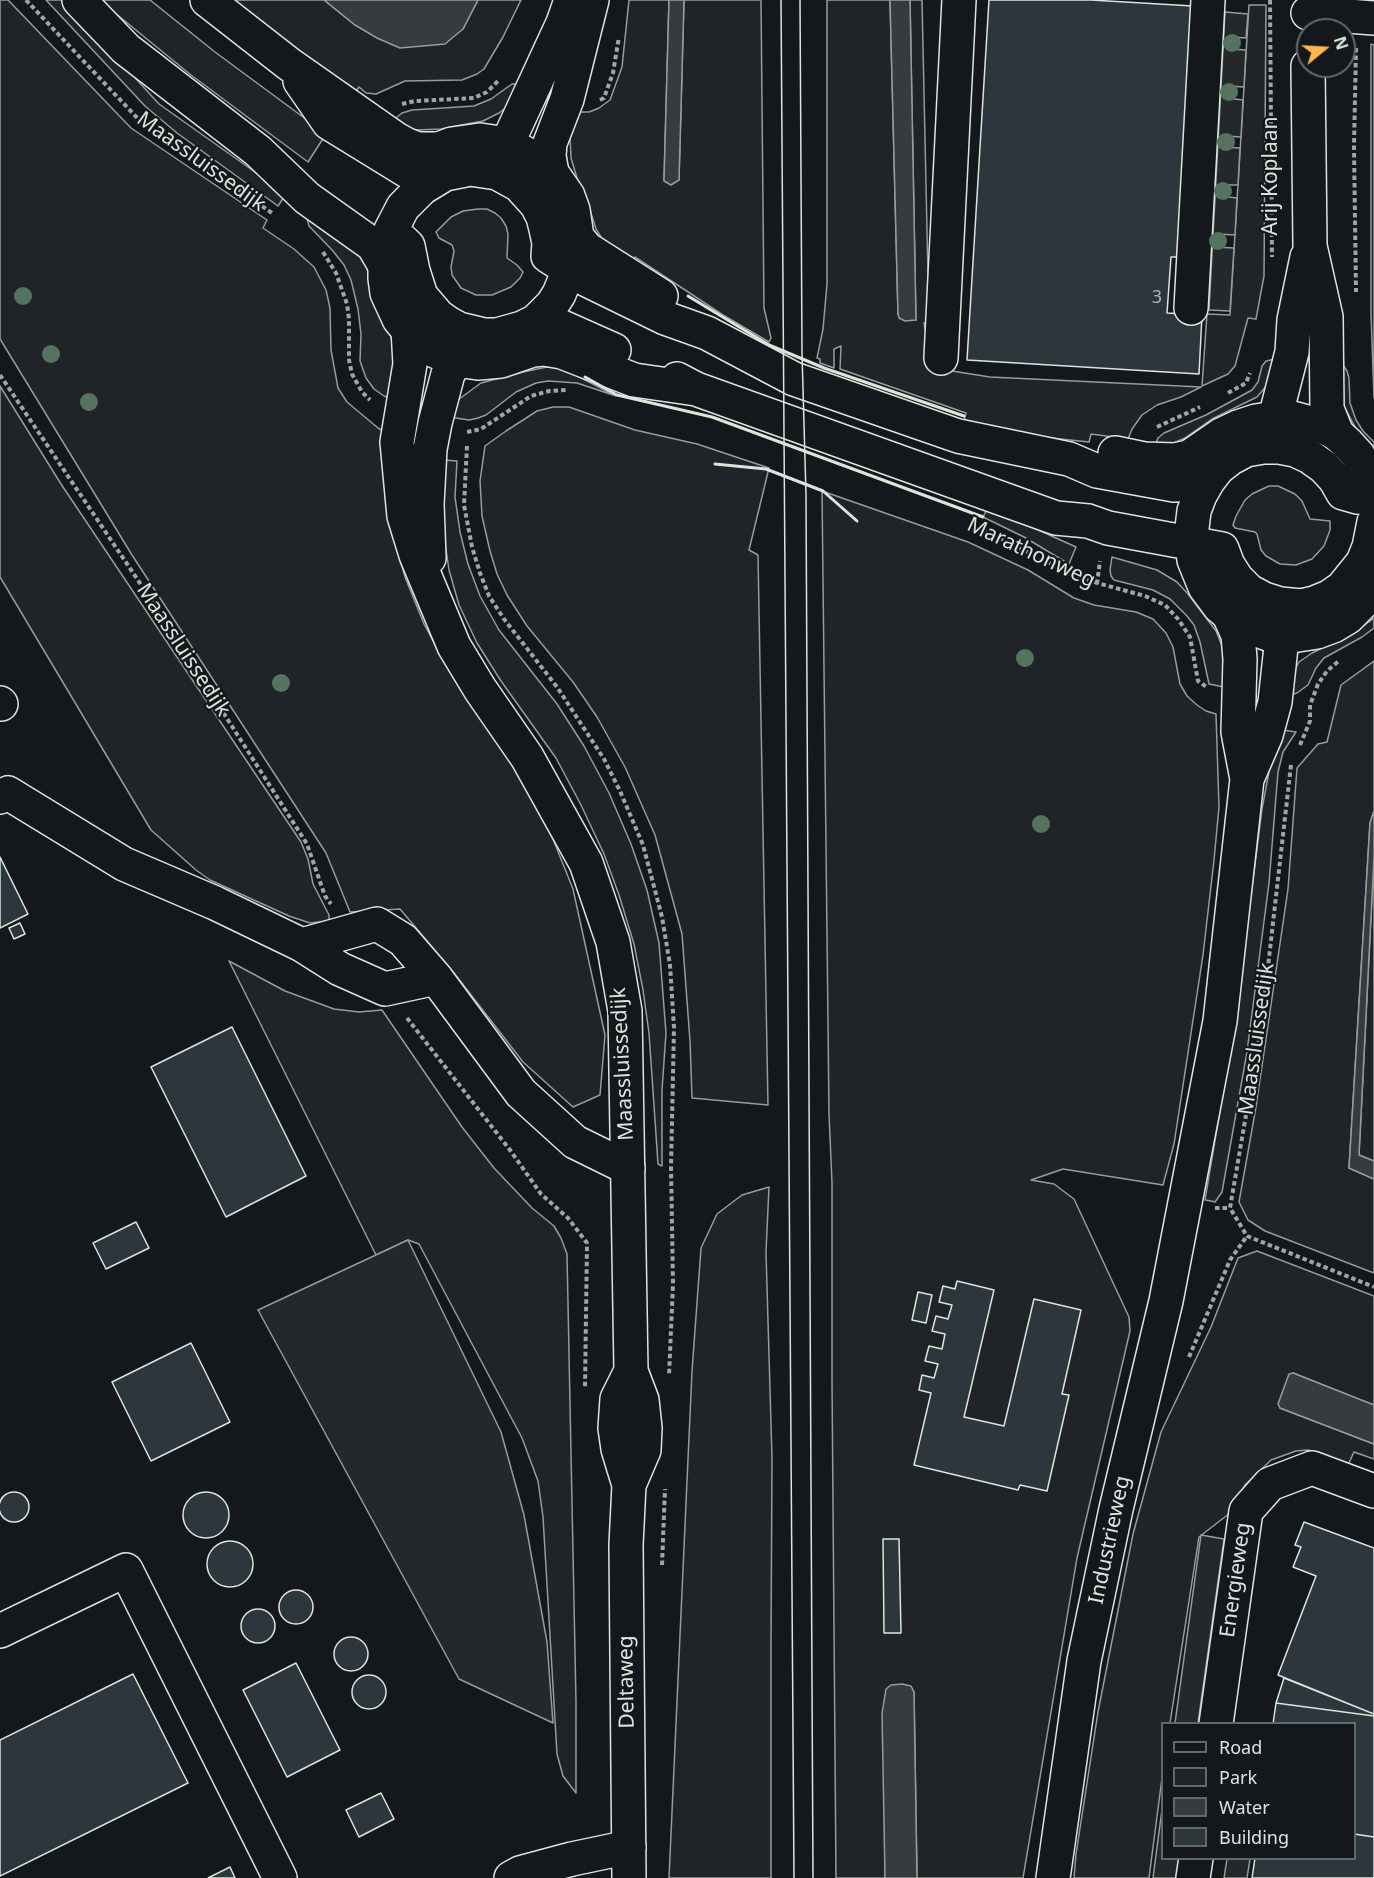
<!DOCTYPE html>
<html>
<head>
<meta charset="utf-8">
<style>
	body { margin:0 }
	#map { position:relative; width:1374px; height:1878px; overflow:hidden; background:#14181c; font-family:"Noto Sans",sans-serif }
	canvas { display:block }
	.legend { position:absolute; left:1161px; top:1722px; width:195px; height:138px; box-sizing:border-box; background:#14181c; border:2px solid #626a69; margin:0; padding:8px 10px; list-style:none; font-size:18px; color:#d8e6dc }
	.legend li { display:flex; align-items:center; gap:12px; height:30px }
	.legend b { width:30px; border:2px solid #626a69 }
	.north { position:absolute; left:1296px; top:18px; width:60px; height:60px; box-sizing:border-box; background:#14181c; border:2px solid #626a69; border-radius:50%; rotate:72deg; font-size:16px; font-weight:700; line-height:24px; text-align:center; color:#d8e6dc }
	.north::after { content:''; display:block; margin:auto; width:21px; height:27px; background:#ffb74d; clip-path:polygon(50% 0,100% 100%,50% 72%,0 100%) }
</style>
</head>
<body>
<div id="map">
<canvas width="1374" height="1878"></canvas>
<ul class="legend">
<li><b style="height:8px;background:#14181c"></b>Road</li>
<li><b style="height:16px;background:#202428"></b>Park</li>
<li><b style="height:16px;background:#363b3e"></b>Water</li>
<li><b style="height:16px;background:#2c363c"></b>Building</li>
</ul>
<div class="north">N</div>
</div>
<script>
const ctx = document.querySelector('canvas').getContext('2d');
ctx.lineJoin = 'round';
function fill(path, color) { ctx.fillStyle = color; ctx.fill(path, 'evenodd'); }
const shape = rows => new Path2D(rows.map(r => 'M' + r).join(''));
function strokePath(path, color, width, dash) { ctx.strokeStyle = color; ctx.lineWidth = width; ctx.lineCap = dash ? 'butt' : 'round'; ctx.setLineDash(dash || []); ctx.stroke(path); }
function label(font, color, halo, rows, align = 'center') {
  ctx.font = font + ' "Noto Sans",sans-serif'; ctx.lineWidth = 4.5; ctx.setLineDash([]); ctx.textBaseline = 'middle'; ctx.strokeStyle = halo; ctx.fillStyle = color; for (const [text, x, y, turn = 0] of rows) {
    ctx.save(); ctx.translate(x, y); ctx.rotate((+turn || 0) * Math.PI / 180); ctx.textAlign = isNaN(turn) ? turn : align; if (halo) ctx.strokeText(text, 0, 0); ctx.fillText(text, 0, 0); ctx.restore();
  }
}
const green = shape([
	[0,0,8,0,131,128,267,220,263,228,294,249,314,267,326,290,330,308,331,350,338,388,347,402,378,428,387,433,394,536,405,577,424,624,449,670,521,773,547,824,573,889,605,1035,600,1095,573,1107,523,1062,454,973,400,909,350,912,326,853,132,555,0,339,0,0],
	[46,0,64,0,159,104,286,194,278,206,177,133,145,106,46,0],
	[99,0,150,0,215,52,326,134,308,162,191,75,99,0],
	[223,0,324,0,355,25,463,29,478,0,521,0,503,37,484,69,477,74,462,80,405,81,376,94,366,93,359,87,352,97,223,0],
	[629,0,669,0,664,180,679,180,684,0,761,0,764,308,771,338,769,342,723,315,635,257,630,265,604,242,596,229,585,194,577,178,571,158,570,137,577,112,589,112,599,108,610,100,622,67,629,0],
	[827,0,890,0,898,314,916,320,910,0,922,0,929,322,924,323,933,368,990,377,1201,387,1181,397,1157,405,1142,415,1132,429,1128,439,1091,434,1089,442,1033,436,964,421,966,413,840,369,841,346,834,349,834,368,820,363,820,359,817,358,823,329,827,284,827,0],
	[1249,5,1266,5,1264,276,1256,319,1248,318,1235,366,1228,374,1202,386,1207,314,1230,315,1249,5],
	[1371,44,1374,45,1374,398,1371,314,1371,44],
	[512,84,519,84,507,107,499,113,483,121,441,129,417,130,408,129,392,121,402,113,412,110,474,106,491,99,512,84],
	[478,209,487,209,495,213,501,218,506,226,508,234,507,258,517,265,523,272,520,278,511,287,492,295,476,295,461,288,452,275,451,267,454,251,452,245,439,238,436,232,451,217,463,211,478,209],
	[306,214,354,248,366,266,396,351,392,399,384,396,374,389,366,378,360,361,361,334,358,309,351,280,344,265,333,251,309,226,306,214],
	[1275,359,1268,384,1257,397,1212,419,1185,438,1169,445,1155,445,1158,438,1164,433,1206,415,1252,390,1258,382,1262,366,1266,361,1275,359],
	[1343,365,1347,371,1349,378,1350,403,1356,420,1363,431,1374,442,1374,449,1355,427,1344,406,1342,397,1343,365],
	[547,367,562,368,616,396,577,383,548,381,536,383,516,392,486,415,478,418,469,420,449,417,455,402,481,383,523,372,547,367],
	[0,386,61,484,301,842,308,859,313,884,329,915,329,921,310,923,289,916,210,880,196,870,151,830,0,577,0,386],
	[553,407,569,407,635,430,697,444,769,468,749,550,758,555,768,1105,692,1098,690,1041,682,934,655,835,625,767,597,717,573,682,527,626,507,595,497,574,490,551,482,516,480,481,485,446,506,431,537,411,553,407],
	[443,460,457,461,455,497,460,532,468,564,480,596,499,630,557,704,584,746,609,793,631,844,647,890,659,943,666,1033,662,1090,662,1166,658,1164,649,1033,643,990,634,944,619,895,604,854,581,805,556,758,501,681,477,643,459,605,449,570,444,536,443,460],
	[1269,486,1278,486,1295,494,1302,501,1310,519,1330,521,1330,530,1324,546,1312,559,1296,565,1280,564,1266,556,1261,550,1257,534,1255,532,1235,528,1233,525,1236,516,1245,500,1252,494,1269,486],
	[822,491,968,542,1028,570,1074,598,1094,605,1136,612,1153,619,1166,633,1173,647,1180,684,1187,696,1197,705,1206,711,1216,714,1219,807,1214,860,1203,955,1174,1144,1163,1185,1063,1169,1031,1180,1054,1184,1074,1199,1129,1317,1130,1331,1077,1558,1023,1878,917,1878,914,1692,885,1819,885,1878,836,1878,832,1381,832,1183,829,1114,822,491],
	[987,509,1025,524,1076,547,1069,564,1024,537,983,517,987,509],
	[1112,557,1157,570,1177,582,1188,594,1216,631,1222,646,1227,679,1224,687,1209,684,1200,642,1194,625,1187,616,1170,599,1153,590,1114,580,1111,576,1110,570,1112,557],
	[1374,618,1374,628,1362,637,1324,658,1316,668,1308,685,1297,693,1290,695,1292,675,1299,662,1312,653,1356,631,1374,618],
	[1374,661,1374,811,1370,823,1349,1168,1374,1179,1374,1273,1265,1231,1248,1220,1239,1202,1256,1107,1288,889,1297,768,1318,744,1327,742,1341,685,1374,661],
	[1277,729,1296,732,1283,752,1278,772,1269,883,1247,1052,1222,1192,1215,1202,1211,1201,1205,1200,1236,1015,1262,809,1277,729],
	[1374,857,1374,1161,1359,1155,1374,857],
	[229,961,285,991,334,1009,359,1012,382,1010,462,1127,494,1168,532,1208,554,1226,561,1238,567,1254,576,1702,576,1793,563,1776,557,1754,543,1517,538,1481,522,1438,419,1244,408,1240,376,1255,229,961],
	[769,1187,766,1252,772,1458,771,1642,771,1878,669,1878,692,1371,701,1248,717,1214,742,1195,769,1187],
	[1257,1251,1374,1296,1374,1405,1293,1373,1280,1408,1374,1444,1374,1459,1354,1452,1348,1465,1321,1453,1308,1450,1296,1451,1271,1460,1245,1485,1230,1513,1199,1537,1170,1723,1162,1724,1162,1778,1149,1878,1074,1878,1076,1854,1098,1712,1133,1534,1161,1432,1211,1327,1238,1258,1257,1251]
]);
fill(green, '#202428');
strokePath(green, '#939e99', 1.5);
const parking = shape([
	[1225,12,1248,14,1246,38,1230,37,1229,49,1246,50,1244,87,1227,86,1226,98,1243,100,1241,137,1224,136,1223,147,1240,148,1238,185,1222,185,1220,196,1237,198,1235,235,1217,234,1216,247,1234,248,1230,311,1209,310,1225,12],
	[408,1240,501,1432,524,1515,547,1642,553,1723,459,1679,258,1310,408,1240],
	[1201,1535,1224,1539,1198,1723,1175,1723,1201,1535],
	[1162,1809,1162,1858,1179,1859,1176,1878,1153,1878,1162,1809],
	[1227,1859,1250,1859,1247,1878,1224,1878,1227,1859]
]);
fill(parking, '#24282b');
strokePath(parking, '#939e99', 1.5);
const water = shape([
	[324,0,478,0,463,29,445,44,400,48,377,38,355,25,324,0],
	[669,0,684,0,679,180,671,185,664,181,669,0],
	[890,0,910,0,916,320,905,321,899,318,898,314,890,0],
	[1374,811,1374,857,1359,1155,1374,1161,1374,1179,1349,1168,1370,823,1374,811],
	[1293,1373,1374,1405,1374,1444,1280,1408,1278,1404,1289,1374,1293,1373],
	[902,1684,911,1686,914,1692,917,1878,885,1878,882,1713,886,1689,891,1685,902,1684]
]);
fill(water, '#363b3e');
strokePath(water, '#939e99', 1.5);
const building = shape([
	[989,0,1091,0,1193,6,1177,257,1171,257,1167,313,1202,315,1199,374,967,360,989,0],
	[0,857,28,914,0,928,0,857],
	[20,923,25,934,14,939,9,928,20,923],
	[232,1027,306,1176,226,1217,151,1067,232,1027],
	[136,1222,149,1248,106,1269,93,1243,136,1222],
	[957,1281,994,1290,964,1417,1004,1426,1034,1299,1081,1310,1062,1394,1069,1395,1047,1491,1020,1485,1018,1490,914,1465,931,1393,919,1390,922,1375,934,1378,938,1364,925,1361,929,1346,942,1349,945,1334,932,1331,936,1316,948,1319,952,1305,939,1302,943,1286,955,1289,957,1281],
	[918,1292,932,1295,926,1323,912,1320,918,1292],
	[191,1343,230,1422,151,1461,112,1382,191,1343],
	'183 1515a23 23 0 1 1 46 0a23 23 0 1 1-46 0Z',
	'-1 1507a15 15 0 1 1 30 0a15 15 0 1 1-30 0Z',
	[1304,1522,1374,1548,1374,1714,1278,1675,1316,1576,1293,1567,1301,1547,1295,1545,1304,1522],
	[883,1539,899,1539,901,1633,884,1633,883,1539],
	'207 1564a23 23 0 1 1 46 0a23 23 0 1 1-46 0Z',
	'279 1607a17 17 0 1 1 34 0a17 17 0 1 1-34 0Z',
	'241 1626a17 17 0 1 1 34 0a17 17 0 1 1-34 0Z',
	'334 1654a17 17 0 1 1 34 0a17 17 0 1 1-34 0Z',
	[296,1663,340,1750,287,1777,243,1690,296,1663],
	[133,1674,188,1783,0,1876,0,1740,133,1674],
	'352 1692a17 17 0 1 1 34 0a17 17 0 1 1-34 0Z',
	[1284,1678,1374,1714,1374,1716,1276,1703,1284,1678],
	[1276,1703,1374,1716,1374,1837,1354,1834,1354,1724,1273,1724,1276,1703],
	[381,1793,394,1819,359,1837,346,1810,381,1793],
	[1354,1834,1374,1837,1374,1878,1252,1878,1255,1858,1354,1858,1354,1834],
	[230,1867,235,1878,208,1878,230,1867]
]);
fill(building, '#2c363c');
strokePath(building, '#d8e6dc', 1.5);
const minor = shape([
	[79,0,126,49,258,151,307,198,373,245,384,264],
	[207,0,289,64,396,139,407,145,418,149,439,149],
	[1308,13,1374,18],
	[1308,66,1310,246,1326,317,1327,409,1337,434],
	[300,81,329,123,407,171,423,177,434,179],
	[507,144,563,23,571,0],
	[552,173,549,156,550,143,567,99,592,0],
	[1191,308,1208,0],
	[941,358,959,0],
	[1275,418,1292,352,1294,320,1307,257],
	[1229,615,1238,635,1240,659,1238,732,1247,779],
	[0,703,1,704],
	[0,797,8,793,124,864,215,903,302,945,340,969,385,989,436,978],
	[302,945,377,924,403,940,436,978,521,1093,575,1142,628,1168],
	[0,1631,126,1570,280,1878],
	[1216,1724,1246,1511,1270,1484,1312,1468,1374,1491],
	[511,1878,520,1873,572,1859,629,1847],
	[1053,1878,1084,1661,1116,1509,1166,1301,1220,1021,1247,779,1266,735,1275,702,1281,647,1285,637],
	[1193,1878,1196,1858]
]);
const major = shape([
	[391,230,408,246,413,271,421,296,438,316,448,323,459,329,484,335,497,335,522,328,536,321,552,305,559,294,575,255,577,237,573,210,568,196,552,173,536,159,507,144,480,140,452,144,439,149],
	[577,237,587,249,661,296],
	[536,321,551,322,614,350],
	[408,330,410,364,397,442,404,516,416,555,454,646,480,689,527,757,586,863,613,942,625,1011,631,1371,642,1400,645,1428,644,1450,629,1485],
	[677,379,696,389,1056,518,1088,521,1108,528,1222,549,1228,565,1237,579,1249,591,1264,599,1280,604,1301,606,1314,603,1329,597,1342,588,1363,562,1369,547,1374,522],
	[696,389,634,380,562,352,544,349,533,350,501,361,478,363,456,360,430,349,408,330,399,319,387,293,385,278,385,252,391,230,403,207,422,188,445,174,470,169,497,173,519,185,537,205,543,217,546,229,549,243,548,256,581,277,665,318,707,333,794,379,958,436,1069,459,1097,471,1174,485,1193,484,1208,481],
	[1275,418,1271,434,1263,447,1246,450,1231,458,1218,468,1208,481,1200,495,1194,511,1192,528,1192,544,1194,560,1205,587,1220,607,1241,624,1268,634,1285,637,1317,632,1333,626,1348,617,1374,591],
	[1263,447,1279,447,1295,450,1310,457,1324,467,1335,479,1343,493,1357,497,1374,498],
	[1115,453,1144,459,1175,460,1189,457,1221,435,1238,427,1256,421,1275,418,1292,418,1322,426,1337,434,1348,444,1358,455,1366,469,1372,484,1374,495],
	[429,558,427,504,430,449,435,423,448,374,456,360,469,343],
	[629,1878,626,1545,629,1485,618,1449,615,1428,617,1399,631,1371]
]);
strokePath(minor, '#d8e6dc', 36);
strokePath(major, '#d8e6dc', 36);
strokePath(shape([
	[26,0,142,123,272,213],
	[1270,0,1272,257],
	[1356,48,1354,147,1356,292],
	[600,100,604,98,613,73,619,37],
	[402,104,415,101,474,98,487,92,499,80],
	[323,252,336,273,347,304,349,319,349,360,352,374,362,392,370,400],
	[0,375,156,607,307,844,325,896,331,904],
	[1228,393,1246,383,1250,373],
	[1157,427,1200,407],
	[467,432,481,429,531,396,549,391,567,390],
	[467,446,464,505,472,547,480,573,489,596,504,619,557,687,604,759,620,791,643,845,662,917,670,965,674,1028,671,1167,673,1284,669,1376],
	[986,531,1079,578,1145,596,1165,605,1178,619,1190,637,1198,681,1208,688],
	[1097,584,1100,561],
	[1300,745,1310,721,1310,705,1318,684,1327,671,1340,660],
	[1291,765,1261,1028,1230,1208,1247,1236,1374,1287],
	[407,1018,510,1150,541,1194,568,1218,587,1243,585,1387],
	[1215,1208,1230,1208],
	[1189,1357,1230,1260,1247,1236],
	[662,1565,665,1489]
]), '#9da8a2', 4, [4.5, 3]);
strokePath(minor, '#14181c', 33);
strokePath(major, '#14181c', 33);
strokePath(shape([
	[781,0,794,1878],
	[800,0,802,353,806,495,813,1878]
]), '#d8e6dc', 1.5);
strokePath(shape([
	[688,296,769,345,824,368,964,416],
	[585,377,617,395,712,417,983,517],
	[715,464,766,469,823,491,857,521]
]), '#d8e6dc', 3);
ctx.fillStyle = '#55745f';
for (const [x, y] of [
	[1232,43],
	[1229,92],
	[1226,142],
	[1223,191],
	[1218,241],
	[23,296],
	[51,354],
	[89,402],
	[1025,658],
	[281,683],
	[1041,824]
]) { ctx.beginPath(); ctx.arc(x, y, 9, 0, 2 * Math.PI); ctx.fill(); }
label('18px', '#adbab4', null, [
	["3",1157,298]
]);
label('21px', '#d8e6dc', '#14181c', [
	["Maassluissedijk",201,162,36],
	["Arij Koplaan",1271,176,-90],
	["Marathonweg",1031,553,25],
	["Maassluissedijk",183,650,57],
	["Maassluissedijk",1257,1039,-82],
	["Maassluissedijk",623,1064,-93],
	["Industrieweg",1110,1540,-78],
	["Energieweg",1236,1580,-82],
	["Deltaweg",627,1682,-91]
]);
</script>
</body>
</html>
